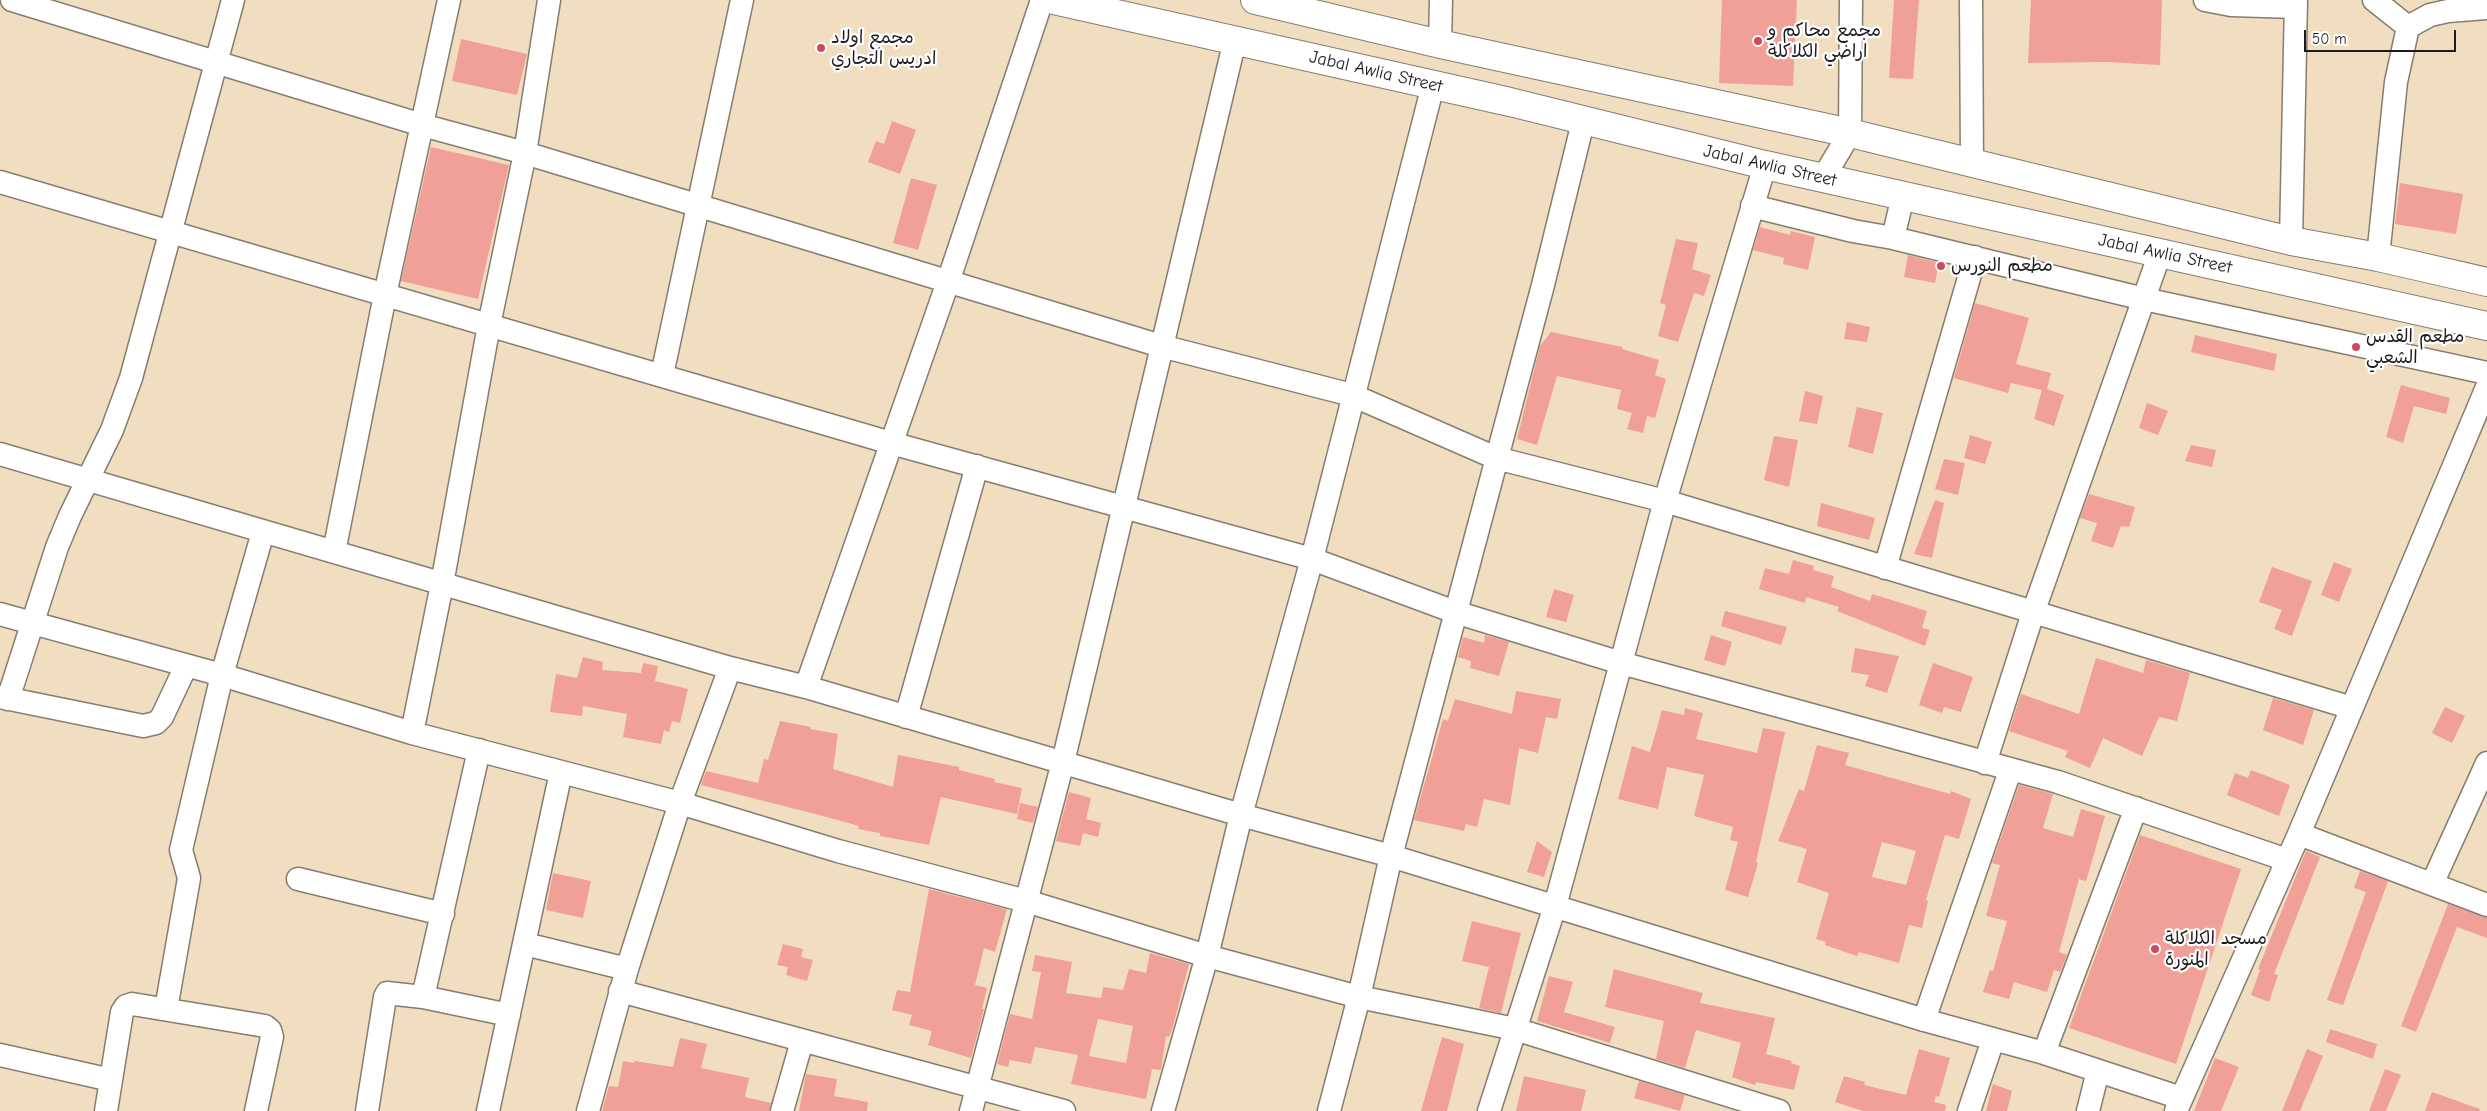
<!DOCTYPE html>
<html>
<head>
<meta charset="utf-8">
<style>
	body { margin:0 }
	#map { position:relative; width:2487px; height:1111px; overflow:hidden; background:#f1dec0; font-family:"Comic Neue",sans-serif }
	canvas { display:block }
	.scale { position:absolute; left:2304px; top:30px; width:152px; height:22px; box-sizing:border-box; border:2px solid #1c1c1c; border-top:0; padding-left:6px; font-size:15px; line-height:18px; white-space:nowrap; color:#1c1c1c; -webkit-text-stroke:4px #fff; paint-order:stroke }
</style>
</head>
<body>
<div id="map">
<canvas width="2487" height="1111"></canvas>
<div class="scale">50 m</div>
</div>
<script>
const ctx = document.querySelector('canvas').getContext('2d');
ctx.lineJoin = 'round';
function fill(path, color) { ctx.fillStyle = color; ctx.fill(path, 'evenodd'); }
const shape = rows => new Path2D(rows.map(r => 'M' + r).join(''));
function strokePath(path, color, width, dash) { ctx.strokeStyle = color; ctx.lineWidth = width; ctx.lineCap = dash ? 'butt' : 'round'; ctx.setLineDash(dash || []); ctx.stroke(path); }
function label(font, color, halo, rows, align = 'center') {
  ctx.font = font + ' "Comic Neue","Playpen Sans Arabic",sans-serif'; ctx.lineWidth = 4.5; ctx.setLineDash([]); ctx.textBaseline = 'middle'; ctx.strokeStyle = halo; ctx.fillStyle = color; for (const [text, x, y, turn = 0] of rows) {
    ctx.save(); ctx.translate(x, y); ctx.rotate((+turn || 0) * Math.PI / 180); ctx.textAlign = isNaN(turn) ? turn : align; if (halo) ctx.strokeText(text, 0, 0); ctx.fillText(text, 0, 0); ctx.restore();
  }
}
fill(shape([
	[1722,0,1797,0,1793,86,1719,83],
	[1894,0,1919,0,1913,79,1889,78],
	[2031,0,2162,0,2160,65,2106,62,2028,63],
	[461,39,527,54,517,95,452,81],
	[892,121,916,130,900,174,868,162,876,141,884,144],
	[431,147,509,165,478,299,401,281],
	[911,178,937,185,918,250,893,243],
	[2400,183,2463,194,2456,234,2395,224],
	[1760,227,1790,235,1791,231,1815,237,1808,270,1783,264,1784,258,1753,250],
	[1676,239,1698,243,1692,269,1711,275,1704,296,1694,293,1678,342,1658,336,1666,305,1660,303],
	[1908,255,1939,263,1935,283,1904,277],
	[1975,303,2029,318,2016,364,2051,373,2047,389,2064,395,2054,426,2034,419,2042,390,2011,383,2008,393,1954,378],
	[1847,322,1870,327,1867,342,1844,339],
	[1551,332,1622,347,1622,349,1659,360,1655,375,1666,379,1655,418,1647,416,1643,433,1627,429,1632,413,1617,409,1621,390,1557,376,1537,445,1517,439,1540,346],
	[2195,335,2277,354,2274,371,2191,352],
	[2401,385,2450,398,2446,414,2414,406,2403,443,2386,437],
	[1805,391,1823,396,1817,424,1799,421],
	[2147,403,2168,411,2158,435,2139,428],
	[1857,407,1883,413,1873,454,1848,447],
	[1970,435,1992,442,1985,464,1964,458],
	[1774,436,1798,440,1789,487,1764,480],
	[2191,445,2216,450,2212,467,2185,461],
	[1944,459,1965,463,1958,495,1935,489],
	[2089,494,2135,507,2129,527,2121,526,2113,548,2091,541,2097,523,2080,518],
	[1935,500,1944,503,1932,558,1914,554],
	[1821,503,1875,518,1869,540,1817,526],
	[1793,560,1814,566,1813,570,1834,576,1831,587,1870,601,1872,594,1927,611,1922,628,1930,630,1925,646,1837,611,1839,607,1806,597,1805,603,1759,589,1765,568,1789,574],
	[2334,562,2352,569,2339,602,2321,595],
	[2272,567,2312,581,2292,636,2274,629,2282,610,2259,602],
	[1554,589,1574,595,1566,622,1546,617],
	[1725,611,1787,627,1781,645,1721,626],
	[1485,635,1509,642,1499,676,1470,668,1471,661,1458,657,1463,637,1484,643],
	[1711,635,1732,642,1725,666,1704,660],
	[1855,648,1899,656,1887,693,1865,686,1869,675,1851,672],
	[583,657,603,662,602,670,641,673,643,663,658,666,655,681,688,689,680,723,672,721,669,732,664,730,661,744,623,737,627,714,583,706,582,716,550,712,556,674,577,678],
	[2096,658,2143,673,2146,660,2190,673,2177,721,2159,717,2142,756,2103,738,2090,768,2065,757,2068,751,2009,731,2021,694,2079,714],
	[1933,663,1973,677,1961,712,1944,707,1942,713,1919,705],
	[1516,691,1561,699,1557,719,1546,717,1538,753,1519,748,1510,805,1484,799,1477,827,1466,824,1464,831,1414,820,1443,719,1448,721,1455,699,1512,714],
	[2273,698,2314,710,2303,745,2263,730],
	[2445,707,2465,716,2452,743,2432,733],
	[1685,708,1703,713,1696,739,1757,753,1763,728,1785,732,1756,862,1758,863,1748,897,1725,890,1738,842,1730,840,1733,827,1694,816,1704,775,1667,767,1658,809,1618,799,1632,746,1650,752,1662,710,1684,715],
	[780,721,811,727,810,729,838,734,833,769,893,787,898,755,959,767,959,770,995,779,994,782,1022,788,1017,814,941,797,929,845,880,836,880,833,858,829,859,826,823,816,701,785,706,771,758,783,764,759,768,760],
	[1817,745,1849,753,1845,765,1950,794,1951,791,1971,799,1959,839,1945,835,1926,900,1928,901,1922,928,1909,925,1899,963,1859,952,1857,956,1825,945,1826,942,1816,939,1829,893,1797,882,1807,849,1778,841,1799,789,1804,791],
	[1882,842,1916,851,1906,885,1872,877],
	[2251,770,2290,785,2279,816,2227,795,2235,773,2248,778],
	[2019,785,2053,794,2043,828,2073,837,2081,809,2105,816,2086,881,2079,879,2059,952,2067,955,2060,972,2054,970,2047,992,2014,982,2009,999,1983,992,1990,970,1993,971,2007,921,1986,916,2000,865,1992,863],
	[1069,792,1091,798,1086,819,1101,823,1098,837,1083,833,1080,846,1056,841],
	[1020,803,1038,807,1033,823,1017,819],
	[2140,835,2241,869,2176,1064,2069,1028],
	[1537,841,1552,852,1544,877,1527,872],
	[2306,851,2320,857,2274,974,2278,975,2269,1002,2251,995,2260,970,2258,969],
	[2360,871,2388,881,2343,1005,2327,1000,2366,892,2354,888],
	[553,873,591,881,583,918,546,910],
	[929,889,1007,909,995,952,984,948,975,985,987,988,982,1009,984,1009,971,1058,928,1045,932,1031,909,1025,912,1015,892,1010,897,990,910,992],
	[2448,904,2487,918,2487,938,2457,927,2416,1032,2401,1026],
	[1472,921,1521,933,1501,1013,1479,1008,1489,967,1462,961],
	[783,944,803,949,801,957,813,960,807,981,786,975,788,967,777,965],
	[1150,953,1189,964,1172,1030,1169,1037,1166,1036,1161,1070,1152,1069,1146,1099,1071,1084,1078,1055,1035,1047,1031,1064,1010,1060,1008,1067,997,1064,1010,1014,1032,1019,1041,972,1032,971,1035,955,1072,962,1066,993,1101,998,1103,987,1123,990,1129,969,1146,973],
	[1098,1019,1133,1026,1126,1063,1089,1056],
	[1614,969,1703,993,1700,1003,1775,1018,1766,1054,1792,1061,1791,1063,1800,1066,1794,1090,1756,1082,1755,1085,1732,1077,1741,1043,1696,1030,1685,1068,1656,1059,1664,1021,1605,1007],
	[1549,976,1573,982,1564,1012,1615,1027,1610,1043,1537,1021],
	[2330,1029,2377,1044,2373,1059,2326,1042],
	[1442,1037,1464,1044,1447,1111,1421,1111],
	[680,1038,707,1044,701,1068,749,1078,745,1097,771,1103,769,1111,602,1111,609,1086,618,1087,623,1061,634,1063,634,1061,673,1067],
	[1919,1049,1950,1058,1939,1097,1936,1096,1934,1102,1946,1105,1945,1111,1863,1111,1835,1102,1844,1076,1865,1082,1864,1085,1906,1095],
	[2307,1049,2323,1056,2300,1111,2282,1111],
	[2215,1058,2239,1067,2221,1111,2194,1111],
	[2385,1069,2401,1075,2386,1111,2369,1111],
	[806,1074,837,1079,834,1096,868,1102,867,1111,799,1111],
	[1524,1076,1586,1090,1581,1111,1516,1111],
	[1639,1081,1685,1095,1680,1111,1634,1098],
	[1993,1084,2012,1091,2007,1111,1986,1111],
	[2432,1092,2480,1109,2479,1111,2425,1111]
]), '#f0a097');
const minor = shape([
	[12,0,422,125,525,153,1161,346,1352,395,1496,458,1665,501,2352,708],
	[1971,0,1972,164],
	[2205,0,2231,5,2296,7],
	[2374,0,2408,27],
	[1440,44,1441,0],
	[1823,178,1850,133,1851,0],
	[0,182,891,443,1312,559,1455,612,1621,663,2058,782,2287,860],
	[1752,206,1853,231,1893,238,2144,299,2487,373],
	[1893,238,1903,196],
	[2291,241,2296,0],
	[2378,257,2396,82,2408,27,2430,15,2448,11,2487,8],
	[662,375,742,0],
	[0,454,730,668,806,687,1241,815,1391,856,1924,1020,2044,1053,2181,1098],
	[334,552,385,295,449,0],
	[1885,568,1975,257],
	[0,614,222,675,412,733,680,803,838,851,1026,901,1207,956,1359,997,1515,1029,1779,1111],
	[806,687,948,282,1042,0],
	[0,697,143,726,156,723,162,717,186,666],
	[8,699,57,547,70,516,112,430,131,378,233,0],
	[906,717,977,466],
	[412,733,442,584,489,325,525,153,549,0],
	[1985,763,2033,613,2160,253],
	[2299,834,2487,905],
	[298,879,443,914],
	[2432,884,2487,763],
	[525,944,627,969],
	[620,991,1064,1111],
	[423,997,479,750],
	[166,1009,188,884,189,878,181,850,222,675,263,532],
	[1924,1020,2010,771],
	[2044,1053,2136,808],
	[0,1055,111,1080],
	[106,1111,122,1012,126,1006,132,1004,265,1026,270,1030,272,1037,256,1111],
	[367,1111,385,997,387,993,423,997,509,1015],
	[488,1111,561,772],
	[588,1111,627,969,680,803,730,668],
	[782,1111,802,1041],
	[971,1111,1063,762,1235,40],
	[1163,1111,1207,956,1241,815,1312,559,1433,85],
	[1329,1111,1359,997,1391,856,1543,285,1583,122],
	[1489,1111,1555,906,1665,501,1765,165],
	[1969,1111,1993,1040],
	[2088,1111,2098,1071],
	[2176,1111,2299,834,2487,387]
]);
const major = shape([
	[1054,0,1510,102,1765,165,2487,326],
	[1255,0,1440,44,1850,133,2291,241,2378,257,2487,282]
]);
strokePath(minor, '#867d6e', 25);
strokePath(major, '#867d6e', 30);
strokePath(minor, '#fff', 22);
strokePath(major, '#fff', 28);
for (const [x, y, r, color] of [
	[1758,41,5,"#d1495b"],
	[821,48,5,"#d1495b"],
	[1941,266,5,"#d1495b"],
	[2356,347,5,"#d1495b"],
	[2155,949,5,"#d1495b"]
]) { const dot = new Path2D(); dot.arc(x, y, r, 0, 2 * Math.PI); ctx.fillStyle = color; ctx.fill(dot); strokePath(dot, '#fff', 2); }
label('18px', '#1c1c1c', '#fff', [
	["مجمع محاكم و",1768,31],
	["اراضي الكلاكلة",1768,52],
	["مجمع اولاد",831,38],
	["ادريس التجاري",831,59],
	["مطعم النورس",1951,266],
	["مطعم القدس",2366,337],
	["الشعبي",2366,358],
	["مسجد الكلاكلة",2165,939],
	["المنورة",2165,960]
], 'left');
label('18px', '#1c1c1c', '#fff', [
	["Jabal Awlia Street",1376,72,13],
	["Jabal Awlia Street",1770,166,13],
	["Jabal Awlia Street",2165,254,12]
]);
</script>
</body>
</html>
